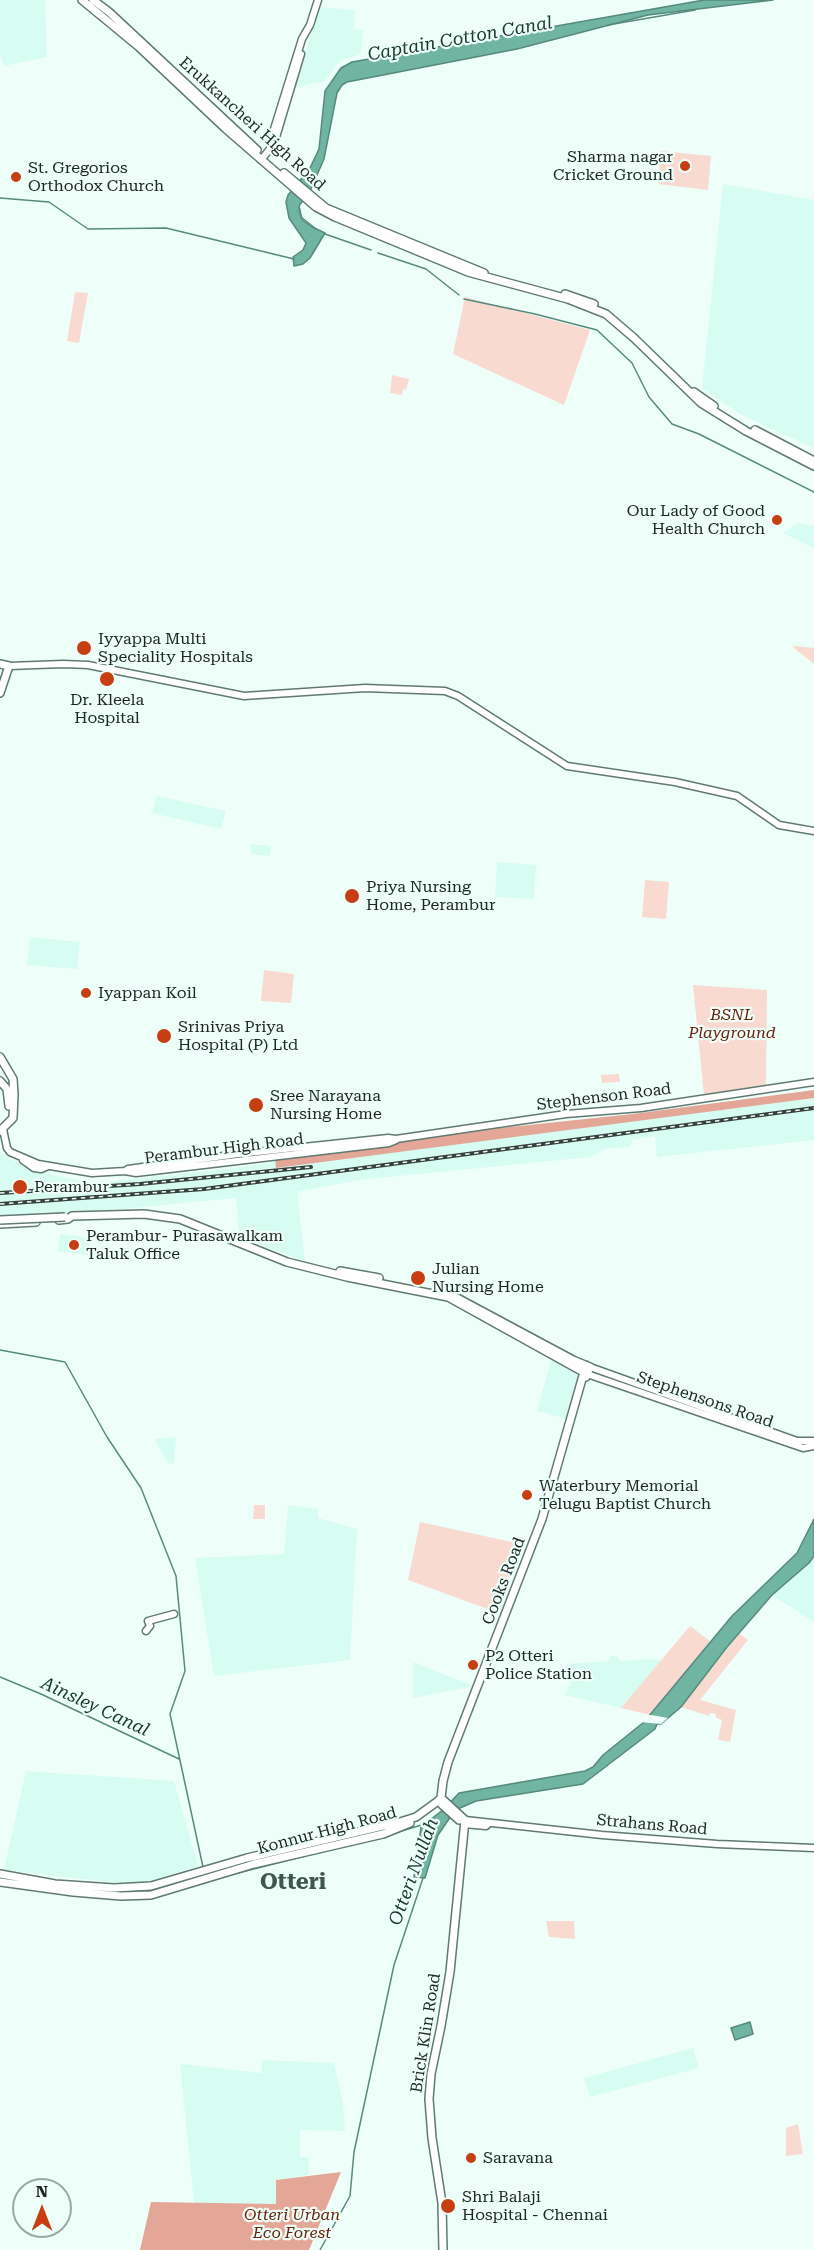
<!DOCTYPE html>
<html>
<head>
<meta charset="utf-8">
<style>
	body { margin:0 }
	#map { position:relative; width:814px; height:2250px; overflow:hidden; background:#eefff9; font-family:"Roboto Serif",serif }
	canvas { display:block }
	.north { position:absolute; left:12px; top:2178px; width:60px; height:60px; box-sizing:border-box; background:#eefff9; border:2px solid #9aa8a3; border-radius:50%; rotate:0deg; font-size:16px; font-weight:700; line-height:24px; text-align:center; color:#1b2522 }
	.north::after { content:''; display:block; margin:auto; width:21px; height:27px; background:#c63e12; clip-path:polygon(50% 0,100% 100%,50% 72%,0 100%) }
</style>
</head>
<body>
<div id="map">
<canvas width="814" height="2250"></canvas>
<div class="north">N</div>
</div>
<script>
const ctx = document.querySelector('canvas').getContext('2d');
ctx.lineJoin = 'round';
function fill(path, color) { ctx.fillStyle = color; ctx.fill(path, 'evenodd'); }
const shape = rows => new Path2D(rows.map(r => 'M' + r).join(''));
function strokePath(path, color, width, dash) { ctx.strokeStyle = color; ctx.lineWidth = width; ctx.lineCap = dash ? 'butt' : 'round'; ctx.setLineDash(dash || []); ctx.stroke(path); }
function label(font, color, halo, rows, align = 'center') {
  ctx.font = font + ' "Roboto Serif",serif'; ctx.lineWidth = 4.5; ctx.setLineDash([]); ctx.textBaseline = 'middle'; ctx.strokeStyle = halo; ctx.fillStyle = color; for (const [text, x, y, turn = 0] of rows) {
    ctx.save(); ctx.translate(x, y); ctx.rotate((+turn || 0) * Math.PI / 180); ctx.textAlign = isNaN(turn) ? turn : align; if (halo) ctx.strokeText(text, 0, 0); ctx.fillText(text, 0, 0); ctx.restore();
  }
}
fill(shape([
	[0,0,45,0,47,57,4,66,0,55],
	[319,7,355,10,354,29,363,30,361,54,340,61,325,81,295,87],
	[723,184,814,200,814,448,742,415,702,388],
	[798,523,814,526,814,548,783,533],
	[157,796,226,811,221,829,152,813],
	[251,844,271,846,270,856,251,854],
	[497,862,536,865,534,899,495,897],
	[30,937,80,942,77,969,27,965],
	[814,1091,814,1140,657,1157,655,1136,632,1140,630,1147,605,1149,590,1157,359,1180,297,1192,305,1261,239,1237,236,1198,82,1213,0,1217,0,1153,33,1171,87,1182,107,1182,236,1168,317,1155,546,1124],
	[60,1234,90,1238,88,1255,58,1251],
	[551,1360,580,1376,568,1419,537,1411],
	[176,1437,174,1464,168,1463,154,1439],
	[288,1505,318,1509,318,1518,357,1529,350,1660,214,1676,195,1558,284,1554],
	[814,1556,814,1622,772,1595,809,1563],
	[611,1656,617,1656,618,1659,622,1661,648,1659,662,1660,621,1708,565,1695,571,1682,562,1678,567,1664,608,1661],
	[413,1663,416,1663,473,1686,413,1698],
	[26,1771,174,1781,198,1866,138,1885,4,1870],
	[693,2048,699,2068,590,2097,584,2078],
	[262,2060,334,2063,343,2102,345,2131,300,2130,300,2157,308,2157,309,2175,276,2180,277,2204,194,2203,180,2064,262,2073]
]), '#d7fcf1');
fill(shape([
	[661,151,711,156,708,190,658,184],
	[75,292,88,293,79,343,67,341],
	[465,297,590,330,564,405,453,354],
	[392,375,409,379,406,390,403,389,402,395,390,393],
	[794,646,814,648,814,664,793,647],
	[645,880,669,882,666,919,642,917],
	[264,970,294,974,291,1003,261,1001],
	[693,985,767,990,766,1086,704,1095],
	[619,1074,620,1082,602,1083,601,1075],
	[254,1505,265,1505,265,1519,253,1519],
	[420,1522,521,1544,496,1612,408,1580],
	[690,1626,710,1641,651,1715,621,1708],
	[739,1633,748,1640,700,1700,736,1710,730,1742,718,1740,722,1720,715,1717,716,1714,710,1713,709,1716,681,1707],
	[546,1921,574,1921,575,1939,549,1937],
	[798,2124,803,2154,786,2156,786,2128]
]), '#f8dad1');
fill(shape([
	[814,1090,814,1098,276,1168,275,1159,500,1128,633,1114],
	[341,2172,309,2250,140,2250,151,2202,276,2204,276,2180]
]), '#e4a797');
const water = shape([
	[704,0,773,0,648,15,517,49,347,82,342,85,337,93,324,159,310,191,299,206,302,220,312,227,325,233,310,258,303,264,294,266,293,257,303,250,306,243,289,218,286,202,288,195,310,168,319,149,325,91,341,68,352,62,704,0],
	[814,1519,814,1556,809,1563,772,1595,727,1647,681,1707,661,1724,657,1724,655,1729,583,1784,476,1801,460,1808,451,1816,438,1835,425,1878,414,1877,421,1827,444,1809,459,1793,585,1771,593,1767,603,1755,644,1722,732,1616,797,1553,814,1519],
	[750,2022,753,2034,735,2040,731,2028,750,2022]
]);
fill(water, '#6fb5a2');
strokePath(water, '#568a7c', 1.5);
fill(shape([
	[648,1715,651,1715,668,1718,661,1724,640,1722]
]), '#eefff9');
strokePath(shape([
	[608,25,695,10],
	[0,198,49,202,88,229,166,228,294,259],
	[299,208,301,217,316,229],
	[325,234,371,250],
	[378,253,426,269,459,295],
	[464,299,535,314,597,330,632,363,649,397,672,424,699,434,814,492],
	[0,1350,65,1362,107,1437,141,1488,176,1576,185,1671,170,1714,203,1867],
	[0,1677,41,1694,179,1759],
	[395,1833,428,1823],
	[218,1878,333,1849],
	[320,2250,350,2196,354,2152,394,1965,423,1878]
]), '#568a7c', 1.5);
const secondary = shape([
	[271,147,270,142,302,39,310,25,318,0],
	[261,160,274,144,301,54],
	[9,666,63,664,88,665,244,696,365,688,445,691,458,696,567,766,675,782,737,796,779,825,814,831],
	[3,1129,7,1148,10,1152,38,1164,92,1173,125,1171,136,1173,389,1143,396,1140],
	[23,1160,34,1168,41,1169,48,1166],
	[125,1171,128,1169,238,1154,388,1138,396,1139,566,1114,641,1108,814,1082],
	[590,1367,797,1441,814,1441],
	[587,1374,803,1448,814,1446],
	[146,1631,150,1626,148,1621,174,1614],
	[465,1820,602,1835,717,1844,814,1848],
	[464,1824,486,1826,488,1824]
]);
const primary = shape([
	[82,0,139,47,226,129,316,207,335,217,468,272,568,299,606,314,634,338,701,403,746,431,814,466],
	[93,0,109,12,257,150],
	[284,173,326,208,484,273],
	[565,294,594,304],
	[694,392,714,406],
	[755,430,814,461],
	[0,664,9,666,0,693],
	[0,1057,13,1079,14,1094,13,1118,0,1131],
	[0,1081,7,1089,9,1106],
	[59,1220,68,1219,72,1216,144,1214,180,1219,287,1262,347,1277,448,1297,585,1373],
	[0,1224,36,1222],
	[340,1271,379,1278],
	[446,1292,573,1360,590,1367,586,1377],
	[441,1798,465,1820,450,1972,441,2026,431,2074,429,2099,432,2138,442,2203,443,2250],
	[438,1801,459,1820],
	[0,1874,55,1884,114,1888,151,1886,247,1858,400,1822,416,1817,438,1801,441,1798,443,1781,448,1762,542,1519,586,1365],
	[0,1882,73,1892,121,1896,151,1895,254,1864,383,1834,410,1823]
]);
strokePath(secondary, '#607972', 9);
strokePath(primary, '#607972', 10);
strokePath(secondary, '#fff', 6);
strokePath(primary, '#fff', 7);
const rail = shape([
	[0,1193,140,1184,311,1167],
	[0,1204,204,1189,814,1108]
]);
strokePath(rail, '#36403d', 4);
strokePath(rail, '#eefff9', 1.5, [4.5]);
const primaryBridge = shape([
	[0,1220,65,1217]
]);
strokePath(primaryBridge, '#607972', 10, []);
strokePath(primaryBridge, '#fff', 7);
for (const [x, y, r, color] of [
	[685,166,6,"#c63e12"],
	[16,177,6,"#c63e12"],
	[777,520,6,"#c63e12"],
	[84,648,8,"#c63e12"],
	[107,679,8,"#c63e12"],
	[352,896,8,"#c63e12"],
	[86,993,6,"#c63e12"],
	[164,1036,8,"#c63e12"],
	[256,1105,8,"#c63e12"],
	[20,1187,8,"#c63e12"],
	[74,1245,6,"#c63e12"],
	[418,1278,8,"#c63e12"],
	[527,1495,6,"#c63e12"],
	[473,1665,6,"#c63e12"],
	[471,2158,6,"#c63e12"],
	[448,2206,8,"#c63e12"]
]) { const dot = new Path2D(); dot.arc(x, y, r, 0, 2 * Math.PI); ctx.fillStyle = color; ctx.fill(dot); strokePath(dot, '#eefff9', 2); }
label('16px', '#1b2522', '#eefff9', [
	["Erukkancheri High Road",252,124,42],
	["Stephenson Road",604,1097,-7],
	["Perambur High Road",224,1149,-7],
	["Stephensons Road",705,1400,19],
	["Cooks Road",504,1581,-69],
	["Strahans Road",652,1825,5],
	["Konnur High Road",327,1831,-15],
	["Brick Klin Road",426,2033,-81]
]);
label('16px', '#1b2522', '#eefff9', [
	["Sharma nagar",673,157,"right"],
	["Cricket Ground",673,175,"right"],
	["St. Gregorios",28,168],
	["Orthodox Church",28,186],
	["Our Lady of Good",765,511,"right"],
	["Health Church",765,529,"right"],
	["Iyyappa Multi",98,639],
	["Speciality Hospitals",98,657],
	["Dr. Kleela",107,700,"center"],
	["Hospital",107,718,"center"],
	["Priya Nursing",366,887],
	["Home, Perambur",366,905],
	["Iyappan Koil",98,993],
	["Srinivas Priya",178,1027],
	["Hospital (P) Ltd",178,1045],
	["Sree Narayana",270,1096],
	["Nursing Home",270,1114],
	["Perambur",34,1187],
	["Perambur- Purasawalkam",86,1236],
	["Taluk Office",86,1254],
	["Julian",432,1269],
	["Nursing Home",432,1287],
	["Waterbury Memorial",539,1486],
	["Telugu Baptist Church",539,1504],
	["P2 Otteri",485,1656],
	["Police Station",485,1674],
	["Saravana",483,2158],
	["Shri Balaji",462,2197],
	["Hospital - Chennai",462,2215]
], 'left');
label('italic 16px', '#68220d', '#eefff9', [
	["BSNL",732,1015],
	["Playground",732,1033],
	["Otteri Urban",292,2215],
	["Eco Forest",292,2233]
]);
label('italic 18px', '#163830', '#eefff9', [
	["Captain Cotton Canal",460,39,-10],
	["Ainsley Canal",95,1707,25],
	["Otteri Nullah",414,1872,-70]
]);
label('bold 22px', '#3f564f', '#eefff9', [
	["Otteri",293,1883]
]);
</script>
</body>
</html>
